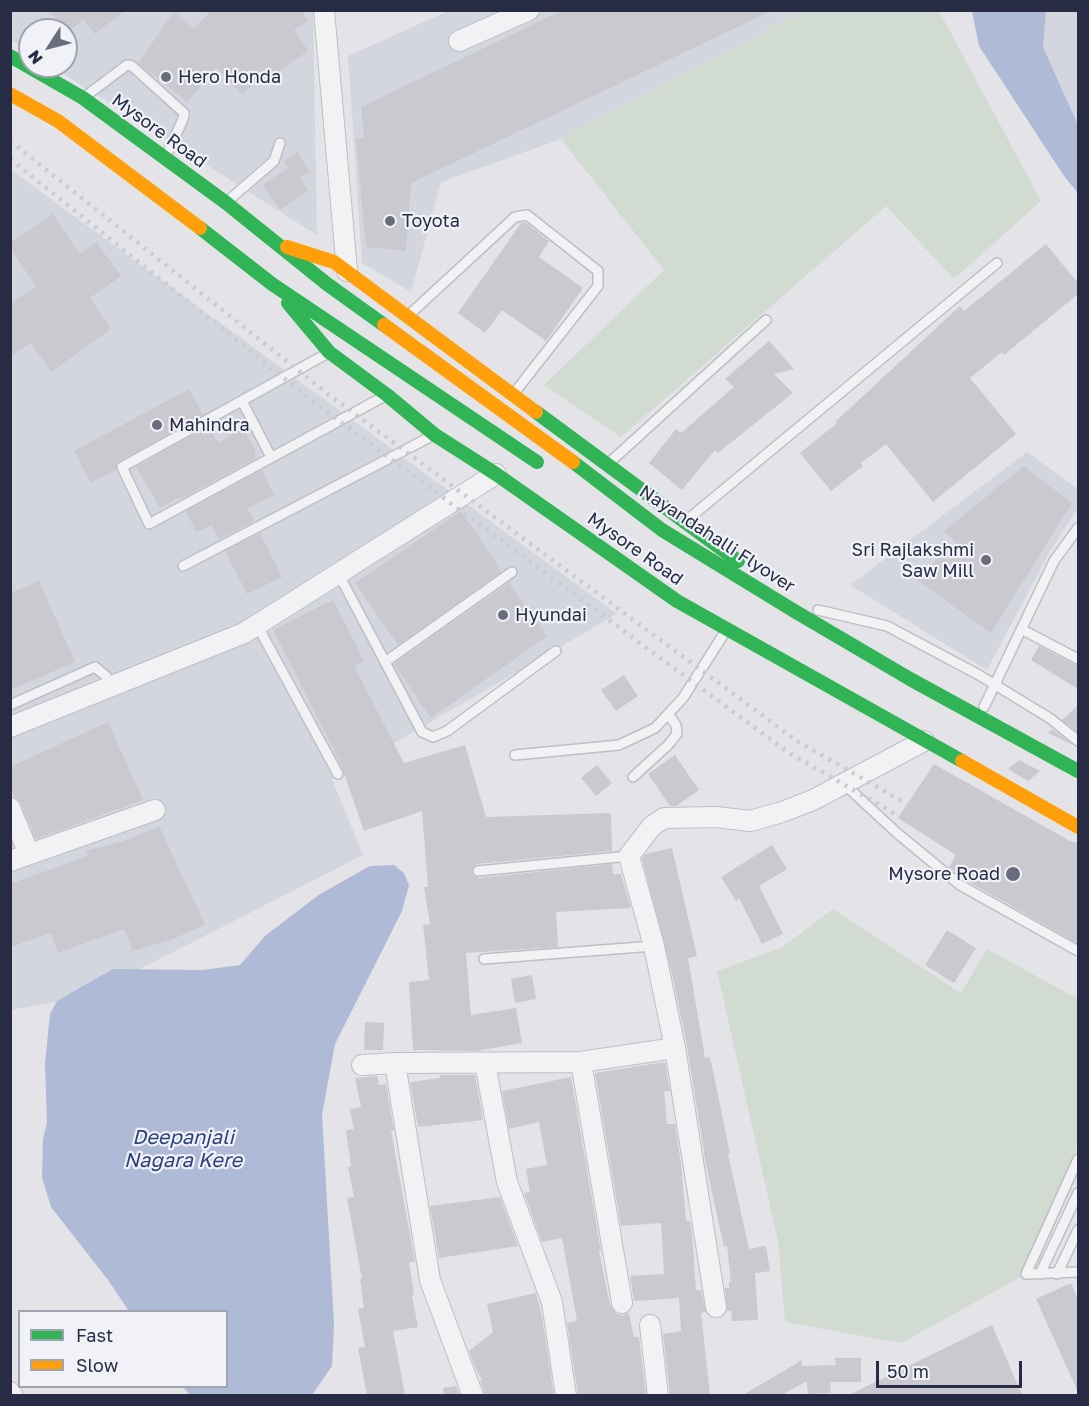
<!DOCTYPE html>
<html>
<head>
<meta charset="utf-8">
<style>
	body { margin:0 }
	#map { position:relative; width:1089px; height:1406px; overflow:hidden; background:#e3e3e8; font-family:"Golos Text",sans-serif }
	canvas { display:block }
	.frame { position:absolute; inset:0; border:12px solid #272c44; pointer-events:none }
	.legend { position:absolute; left:18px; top:1310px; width:210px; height:78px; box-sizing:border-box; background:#f0f2f8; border:2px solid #a0a3b0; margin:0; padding:8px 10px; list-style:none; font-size:18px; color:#272c44 }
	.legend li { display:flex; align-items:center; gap:12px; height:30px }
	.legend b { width:30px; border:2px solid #a0a3b0 }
	.north { position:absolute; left:18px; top:18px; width:60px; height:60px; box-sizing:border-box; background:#f0f2f8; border:2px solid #a0a3b0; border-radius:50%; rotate:234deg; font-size:16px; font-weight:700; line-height:24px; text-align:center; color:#272c44 }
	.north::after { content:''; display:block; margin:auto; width:21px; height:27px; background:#696c7d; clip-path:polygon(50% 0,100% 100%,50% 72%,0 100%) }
	.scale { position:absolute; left:876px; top:1361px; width:146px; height:27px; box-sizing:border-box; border:3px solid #272c44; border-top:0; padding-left:8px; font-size:18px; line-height:21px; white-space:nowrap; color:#272c44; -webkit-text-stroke:4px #f0f2f8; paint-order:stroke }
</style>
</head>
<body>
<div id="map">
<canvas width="1089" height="1406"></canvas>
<div class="frame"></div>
<ul class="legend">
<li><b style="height:8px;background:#30b455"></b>Fast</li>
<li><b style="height:8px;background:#ff9f0a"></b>Slow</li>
</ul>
<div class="north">N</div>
<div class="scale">50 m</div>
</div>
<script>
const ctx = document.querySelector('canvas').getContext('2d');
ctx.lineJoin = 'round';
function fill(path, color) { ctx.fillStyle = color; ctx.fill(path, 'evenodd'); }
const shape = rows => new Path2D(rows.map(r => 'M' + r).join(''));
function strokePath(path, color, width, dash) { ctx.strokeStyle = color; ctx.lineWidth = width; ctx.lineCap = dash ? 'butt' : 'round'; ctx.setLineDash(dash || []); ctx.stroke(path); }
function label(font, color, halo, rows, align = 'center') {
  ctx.font = font + ' "Golos Text",sans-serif'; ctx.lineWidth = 4.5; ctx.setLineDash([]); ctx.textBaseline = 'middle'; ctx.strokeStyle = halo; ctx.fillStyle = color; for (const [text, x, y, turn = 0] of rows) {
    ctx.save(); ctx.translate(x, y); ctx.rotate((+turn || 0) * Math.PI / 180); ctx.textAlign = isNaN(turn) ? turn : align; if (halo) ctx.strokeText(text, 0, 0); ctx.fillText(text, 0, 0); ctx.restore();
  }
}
fill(shape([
	[10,11,313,11,317,235,51,66,66,66,66,30,30,30,30,53,11,40],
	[448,11,803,11,561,139,441,182,411,292,362,263,348,56],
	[1046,11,1078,11,1078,125,1043,47],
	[10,169,617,614,332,779,363,855,87,996,11,1010],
	[1027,452,1078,489,1078,508,1049,553,987,670,850,585]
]), '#d3d6df');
fill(shape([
	[803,10,939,11,1041,201,954,279,886,206,621,437,544,385,664,270,561,139],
	[833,909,961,993,987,949,1078,999,1078,1146,1019,1278,901,1343,785,1322,778,1241,717,971,781,948]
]), '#d1dbd2');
fill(shape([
	[972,11,1046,11,1043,47,1078,125,1078,193,1064,176,979,46],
	[394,865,404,873,409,885,402,911,335,1044,322,1115,334,1324,332,1366,312,1395,190,1395,183,1387,226,1386,226,1312,129,1311,108,1280,51,1207,42,1177,43,1139,47,1122,45,1063,50,1014,57,1001,113,969,203,970,240,965,265,936,320,894,370,866]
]), '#aebad6');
fill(shape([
	[49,10,126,10,95,34,84,19,66,33],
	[212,10,301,10,308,21,294,30,308,51,273,75,269,70,242,95,216,67,187,102,138,63,174,12,194,29],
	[563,10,773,10,411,183,406,251,366,247,356,139,364,138,361,107],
	[297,152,310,172,300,178,308,190,280,210,263,185,288,168,283,161],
	[53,214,80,254,96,242,121,276,90,298,111,329,51,372,31,343,10,356,10,304,36,286,10,248,10,243],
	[525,222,549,241,539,257,583,288,546,341,502,310,485,333,458,313,521,223],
	[1046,244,1078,283,1078,294,1004,355,1002,352,970,378,1016,434,933,502,886,444,861,463,863,466,831,491,800,453,837,423,835,422,960,306,964,311],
	[769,341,794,369,774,374,793,393,718,453,715,450,682,490,649,463,676,429,681,433,734,387,725,379],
	[189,389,203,415,119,461,116,464,116,470,91,483,74,451],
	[209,426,218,443,243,428,256,452,254,453,256,458,180,499,179,497,160,508,136,467],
	[1024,466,1072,503,991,633,916,579,956,542,944,531],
	[262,470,274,496,247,508,254,521,219,539,212,525,196,532,186,511],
	[461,511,496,562,495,563,501,572,398,645,355,583],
	[260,533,282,577,247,594,225,551],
	[39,581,75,662,10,690,10,593],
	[509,583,547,636,431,718,394,664],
	[333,600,364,661,354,666,404,763,465,745,486,817,611,813,612,851,477,864,472,869,473,875,479,878,612,864,613,874,621,874,631,908,556,912,558,947,466,953,471,1015,516,1008,522,1043,476,1051,413,1050,409,982,429,980,423,925,430,924,424,887,428,887,422,811,364,831,340,762,273,630],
	[1039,646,1078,666,1078,689,1031,660],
	[624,675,638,696,616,711,601,690],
	[1078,705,1078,733,1062,720],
	[108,722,143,800,36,839,21,803,15,797,10,787,10,767],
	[1052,729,1073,745,1048,733],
	[675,755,699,790,676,806,670,806,648,774],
	[1019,760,1040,771,1028,781,1008,769],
	[934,764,1070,841,1078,843,1078,944,964,879,949,867,956,855,898,818],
	[597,765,612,783,596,796,581,778],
	[159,826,205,925,173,939,133,951,124,929,58,953,51,933,10,947,10,884,88,856,86,851,127,840],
	[772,845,787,869,759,886,783,934,762,944,739,898,736,901,721,877],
	[672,848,697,956,688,958,705,1058,710,1057,730,1153,728,1154,749,1249,766,1246,770,1271,755,1273,758,1320,732,1321,731,1311,727,1311,725,1288,729,1288,729,1282,731,1282,727,1246,724,1247,706,1165,687,1046,672,974,642,859,645,854],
	[947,930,976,948,954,983,925,965],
	[532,975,536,999,515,1003,511,979],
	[365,1022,384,1023,383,1050,364,1050],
	[665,1062,670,1091,664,1091,667,1124,675,1124,681,1164,686,1221,690,1221,692,1233,696,1290,701,1290,706,1312,701,1313,710,1395,670,1395,663,1334,681,1331,679,1298,634,1301,630,1276,664,1274,661,1223,621,1226,595,1073],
	[439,1075,475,1075,483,1120,418,1127,410,1082,440,1078],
	[377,1076,379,1085,386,1084,394,1130,391,1131,415,1262,409,1262,414,1295,412,1295,418,1327,393,1331,405,1395,367,1395,358,1348,365,1347,358,1309,364,1308,360,1279,362,1279,347,1198,354,1197,348,1167,351,1166,346,1130,354,1129,350,1109,361,1107,355,1078],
	[571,1077,601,1251,599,1251,610,1305,617,1314,623,1315,629,1313,634,1337,639,1337,646,1395,578,1395,567,1323,577,1321,562,1238,542,1242,524,1193,530,1192,526,1169,547,1165,539,1122,509,1129,502,1091],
	[500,1197,518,1246,439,1258,430,1206],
	[1071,1283,1078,1300,1078,1392,1036,1299],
	[536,1293,542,1316,554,1395,485,1395,480,1381,482,1380,478,1374,469,1351,493,1332,487,1304],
	[992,1325,1022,1395,849,1395],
	[835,1358,861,1358,861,1382,830,1382,831,1393,808,1394,807,1381,782,1395,743,1395,802,1360,802,1366,836,1365],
	[456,1386,460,1395,444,1395,443,1388]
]), '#c9c9cf');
const lane = shape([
	[87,95,127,65,132,66,184,113,184,116,180,126,167,154],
	[230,199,274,161,280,143],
	[409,315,515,217,527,215,598,271,598,286,515,392],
	[328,353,122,467,149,524,383,397],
	[242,401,271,457],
	[609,463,766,320],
	[687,520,997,263],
	[183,566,430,437],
	[338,573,422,732,433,737,447,731,556,651],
	[818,610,887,626,979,675,1051,719,1078,741],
	[257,625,338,774],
	[1021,629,1078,659],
	[385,662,512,572],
	[10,705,95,667,106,676,109,687],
	[984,707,1054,561,1078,528],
	[515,755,619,745,655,728,683,698,725,632],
	[633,777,668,745,677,734,676,725,668,714],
	[844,784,897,833,960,885,1078,951],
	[478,871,629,856],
	[484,959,654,946],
	[1078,1159,1026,1274,1078,1272],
	[1040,1274,1078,1193],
	[1057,1274,1078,1230]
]);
const street = shape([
	[324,10,347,271],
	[459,41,529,10],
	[10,727,244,633,496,474],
	[10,808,29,854],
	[631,853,629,856,654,946,675,1048,716,1307],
	[629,856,652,826,664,818,716,817,750,821,782,812,813,800,924,741],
	[10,861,155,810],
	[581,1062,622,1303],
	[395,1063,430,1280,473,1396],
	[485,1063,507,1182,552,1302,566,1396],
	[362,1065,395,1063,581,1062,675,1048],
	[650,1325,658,1396],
	[10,1392,13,1396]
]);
strokePath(lane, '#bebfc4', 12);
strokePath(street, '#bebfc4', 22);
strokePath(lane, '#f2f2f4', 9);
strokePath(street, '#f2f2f4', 20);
strokePath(shape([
	[10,56,83,98,225,202,327,284,384,325],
	[200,228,272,284,537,462],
	[288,303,329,352,387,395,435,435,496,474,677,601,962,761],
	[536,412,738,561],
	[573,462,662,530,796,612,910,679,1078,771]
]), '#30b455', 14);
strokePath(shape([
	[10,94,58,121,200,228],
	[287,247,334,262,536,412],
	[384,325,573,462],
	[962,761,1078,827]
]), '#ff9f0a', 14);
strokePath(shape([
	[10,141,328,394,797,741,1078,902],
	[10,159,319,406,789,753,1078,919]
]), '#cbccd0', 4.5, [3, 6]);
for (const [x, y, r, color] of [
	[166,77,6,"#696c7d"],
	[390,221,6,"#696c7d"],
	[157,425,6,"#696c7d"],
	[986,560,6,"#696c7d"],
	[503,615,6,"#696c7d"],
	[1013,874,8,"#696c7d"]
]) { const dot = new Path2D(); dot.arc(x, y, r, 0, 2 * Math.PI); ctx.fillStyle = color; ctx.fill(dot); strokePath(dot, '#f0f2f8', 2); }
label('18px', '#272c44', '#f0f2f8', [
	["Hero Honda",178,77],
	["Toyota",402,221],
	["Mahindra",169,425],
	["Sri Rajlakshmi",974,550,"right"],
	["Saw Mill",974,571,"right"],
	["Hyundai",515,615],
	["Mysore Road",1000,874,"right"]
], 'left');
label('18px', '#272c44', '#f0f2f8', [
	["Mysore Road",159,131,36],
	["Nayandahalli Flyover",717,539,33],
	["Mysore Road",635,549,35]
]);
label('italic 20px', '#2c427c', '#f0f2f8', [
	["Deepanjali",183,1138],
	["Nagara Kere",183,1161]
]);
</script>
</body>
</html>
